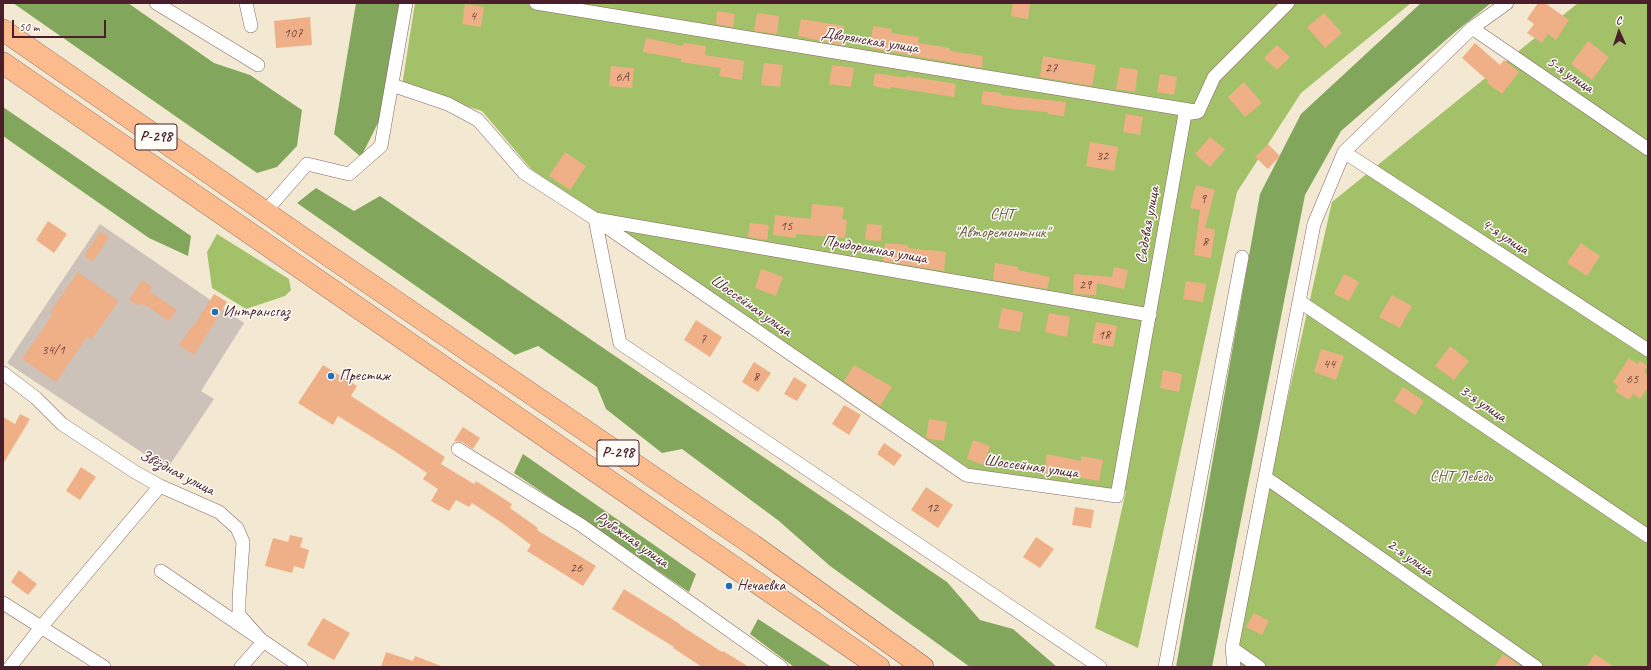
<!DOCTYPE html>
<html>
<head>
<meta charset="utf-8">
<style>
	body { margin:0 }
	#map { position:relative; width:1651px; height:670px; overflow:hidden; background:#f3e9d2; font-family:Caveat,sans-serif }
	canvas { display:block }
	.frame { position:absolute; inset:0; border:4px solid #4a1f2b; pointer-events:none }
	.north { position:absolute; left:1599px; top:12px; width:40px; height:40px; -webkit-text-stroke:3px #fdfcf7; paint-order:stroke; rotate:357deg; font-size:11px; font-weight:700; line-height:16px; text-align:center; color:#4a1f2b }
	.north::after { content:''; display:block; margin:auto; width:14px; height:18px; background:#4a1f2b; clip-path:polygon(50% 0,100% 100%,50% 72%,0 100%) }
	.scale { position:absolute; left:12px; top:20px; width:94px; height:18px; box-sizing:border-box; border:2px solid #4a1f2b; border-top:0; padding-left:5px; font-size:12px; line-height:14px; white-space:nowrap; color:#4a1f2b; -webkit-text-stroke:3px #fdfcf7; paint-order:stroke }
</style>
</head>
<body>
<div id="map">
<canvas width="1651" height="670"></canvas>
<div class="frame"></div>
<div class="north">С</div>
<div class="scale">50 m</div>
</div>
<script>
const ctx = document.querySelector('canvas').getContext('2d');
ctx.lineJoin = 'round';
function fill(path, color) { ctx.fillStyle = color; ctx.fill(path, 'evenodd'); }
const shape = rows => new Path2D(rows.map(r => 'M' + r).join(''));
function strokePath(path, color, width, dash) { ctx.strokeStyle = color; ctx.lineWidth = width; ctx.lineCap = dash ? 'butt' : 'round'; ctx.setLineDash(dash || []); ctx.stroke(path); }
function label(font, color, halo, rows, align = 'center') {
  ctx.font = font + ' Caveat,sans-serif'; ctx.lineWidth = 3; ctx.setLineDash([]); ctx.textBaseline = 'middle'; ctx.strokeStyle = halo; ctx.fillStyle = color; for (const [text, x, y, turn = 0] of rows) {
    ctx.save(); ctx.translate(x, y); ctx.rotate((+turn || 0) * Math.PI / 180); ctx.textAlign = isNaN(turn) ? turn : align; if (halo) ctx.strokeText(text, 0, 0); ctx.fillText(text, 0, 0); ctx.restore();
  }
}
fill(shape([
	[100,224,244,323,201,391,214,399,167,469,7,363]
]), '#ccc2b9');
fill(shape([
	[415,3,1411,3,1301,93,1237,192,1138,648,1095,628,1126,491,971,470,531,169,482,111,402,86],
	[1578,3,1648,3,1648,667,1227,667,1332,202],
	[217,234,289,279,291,290,285,296,246,309,212,288,207,252]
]), '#a3c168');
fill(shape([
	[13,3,128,3,214,63,250,75,302,110,297,146,277,167,257,173],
	[356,3,400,3,381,117,361,157,334,134],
	[1421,3,1491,3,1454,33,1341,131,1305,195,1212,667,1176,667,1260,194,1301,114],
	[3,107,191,236,188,256,149,238,3,136],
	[316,188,354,211,380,196,947,582,980,620,1013,629,1057,667,970,667,830,566,779,521,682,449,662,453,606,409,597,387,538,346,515,355,297,203],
	[523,454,696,574,689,592,514,473],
	[758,619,832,667,794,667,750,634]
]), '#82a75c');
fill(shape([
	[1013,3,1030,4,1028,19,1011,16],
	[1538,3,1545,3,1569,20,1556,40,1548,34,1542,43,1527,33,1534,24,1527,19],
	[465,4,484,7,481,27,462,24],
	[717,11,735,14,733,27,716,24],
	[757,13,779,16,777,34,754,31],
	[1324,13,1342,33,1325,48,1307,27],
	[310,17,312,45,276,48,274,21],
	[801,19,844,26,841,45,798,36],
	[873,26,892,29,891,33,919,37,918,43,950,48,950,51,983,56,982,68,870,48],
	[646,38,683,46,684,43,706,46,705,55,744,61,742,80,719,76,721,68,681,62,681,59,643,52],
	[1588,41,1609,57,1592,80,1571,64],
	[1475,43,1500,65,1504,60,1519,72,1502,94,1487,83,1488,81,1462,58],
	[1277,45,1290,57,1277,70,1264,58],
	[1043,56,1096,65,1092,86,1040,77],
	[764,63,783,65,780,87,761,85],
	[832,65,854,68,851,87,829,84],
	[611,66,634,68,632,88,609,86],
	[1120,67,1138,70,1135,92,1116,89],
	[875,73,906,78,907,76,956,84,954,97,891,87,890,89,873,86],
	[1160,74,1177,77,1174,95,1157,92],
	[1244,82,1262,103,1245,117,1228,97],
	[983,91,1001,93,1001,95,1066,102,1064,116,1047,114,1048,112,1013,109,981,104],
	[1126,114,1143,117,1140,135,1123,132],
	[1210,137,1225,149,1210,167,1195,154],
	[1090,142,1118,147,1114,171,1086,166],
	[1268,144,1280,156,1268,169,1255,157],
	[565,152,586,166,570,190,549,176],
	[1196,185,1215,190,1205,228,1215,229,1211,258,1194,255,1200,210,1190,208],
	[812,204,844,207,842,219,847,220,845,238,796,234,796,238,773,235,775,215,811,219],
	[48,221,67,234,54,253,36,240],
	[750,223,769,225,767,240,748,237],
	[867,224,882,225,881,241,865,240],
	[100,231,109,237,93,262,84,256],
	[885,243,908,245,908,248,946,252,944,271,883,261],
	[1581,243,1600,256,1587,276,1567,263],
	[995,263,1018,267,1018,270,1050,277,1047,289,993,280],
	[1114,267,1128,270,1124,289,1097,283,1096,295,1073,294,1074,274,1112,277],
	[761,269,783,277,776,296,755,288],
	[78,272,119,301,91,340,87,337,56,382,22,359,53,314,50,312],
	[1344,274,1359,282,1349,301,1334,294],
	[142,280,152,287,149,291,177,310,169,321,142,303,139,306,129,300],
	[1186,281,1206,284,1203,302,1183,299],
	[214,294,227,302,194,355,179,345,192,326,193,327],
	[1392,295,1412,306,1400,328,1379,317],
	[1002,308,1023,312,1020,332,998,328],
	[1049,313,1070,317,1067,337,1045,332],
	[696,320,722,337,710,357,684,340],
	[1096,322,1117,326,1113,347,1092,343],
	[1450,346,1469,361,1454,380,1435,366],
	[1321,349,1344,356,1336,380,1314,372],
	[1629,358,1637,364,1640,361,1648,366,1644,372,1648,375,1648,387,1640,399,1633,394,1629,400,1615,391,1618,386,1613,382],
	[754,362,771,373,758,392,742,382],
	[323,365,357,386,351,396,445,457,441,464,474,484,476,481,512,504,510,508,538,528,537,530,596,566,583,586,527,551,531,545,502,523,472,503,469,507,456,500,449,511,431,501,438,489,423,479,427,473,393,450,338,416,333,425,298,403],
	[854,365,892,387,880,406,844,381],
	[1163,370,1182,374,1179,392,1160,388],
	[794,377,807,385,797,401,784,394],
	[1403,387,1424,401,1415,415,1394,401],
	[844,405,861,415,849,435,832,424],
	[20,414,30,419,3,464,3,417,15,424],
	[929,419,947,422,944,441,926,438],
	[463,427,480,438,473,449,462,442,454,441],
	[973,440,990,446,984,465,967,459],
	[884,443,902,455,894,466,877,454],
	[1047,454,1081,461,1081,456,1103,460,1099,481,1062,474,1061,477,1044,474],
	[81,467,96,477,80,500,66,491],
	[926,487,953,505,938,528,911,510],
	[1075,507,1094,510,1091,528,1072,525],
	[290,535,303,538,300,547,309,550,304,569,294,566,292,573,265,566,273,538,288,542],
	[1036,537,1054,549,1040,568,1023,557],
	[19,570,37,584,28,595,11,582],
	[624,589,680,624,680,625,722,652,723,651,749,667,702,667,673,648,674,647,612,609],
	[1254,613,1269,621,1262,635,1246,627],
	[323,618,350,633,334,660,307,645],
	[386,652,413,661,415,656,441,666,441,667,381,667],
	[1503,654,1515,662,1522,667,1494,667],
	[1595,654,1614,667,1586,667]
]), '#f0b087');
const minor = shape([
	[156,3,258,65],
	[246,3,251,26],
	[536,3,1195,111],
	[1472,28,1648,149],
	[392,85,448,104,478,120,524,173,595,219,966,475,1117,496,1185,114,1198,112,1214,77,1288,3],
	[1344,152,1648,350],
	[265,212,307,164,349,174,381,146,406,3],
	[1299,301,1648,536],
	[3,373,36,398,62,424,135,472,160,486,219,512,237,528,243,542,239,599,239,615,263,642,241,667],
	[458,449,581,525,781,667],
	[1265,477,1536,667],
	[161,571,301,667],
	[3,603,104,667],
	[1232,648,1259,667],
	[10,667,42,626,160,486],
	[1100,667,620,343,595,219,1150,315],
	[1165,667,1242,257],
	[1234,667,1232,648,1314,224,1344,152,1472,28,1507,3]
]);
const trunk = shape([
	[3,30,310,243,753,545,923,667],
	[3,63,879,667]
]);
strokePath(minor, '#856665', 14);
strokePath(trunk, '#856665', 22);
strokePath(minor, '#fff', 13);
strokePath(trunk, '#fbbb8d', 21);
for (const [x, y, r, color] of [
	[215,312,4,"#1f6fb2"],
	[331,376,4,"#1f6fb2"],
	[729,586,4,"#1f6fb2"]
]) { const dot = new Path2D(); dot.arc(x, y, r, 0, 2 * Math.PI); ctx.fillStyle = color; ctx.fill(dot); strokePath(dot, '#fdfcf7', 1.5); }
label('14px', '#744342', null, [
	["4",473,16],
	["107",293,33],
	["27",1051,68],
	["6А",622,77],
	["32",1102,156],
	["9",1203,199],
	["15",786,226],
	["8",1205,242],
	["29",1085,285],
	["18",1104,335],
	["7",703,339],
	["34/1",53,350],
	["44",1329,364],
	["8",756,377],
	["65",1632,379],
	["12",932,508],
	["26",576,568]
]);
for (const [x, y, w] of [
	[156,137,42],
	[618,453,42]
]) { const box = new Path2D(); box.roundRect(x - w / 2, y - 13, w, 26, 3); ctx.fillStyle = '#fdfcf7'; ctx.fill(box); strokePath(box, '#4a1f2b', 1); }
label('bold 15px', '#4a1f2b', null, [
	["Р-298",156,137],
	["Р-298",618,453]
]);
label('16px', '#4a1f2b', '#fdfcf7', [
	["Дворянская улица",870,41,9],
	["5-я улица",1570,75,34],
	["Садовая улица",1148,225,-80],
	["4-я улица",1505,237,33],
	["Придорожная улица",875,250,10],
	["Шоссейная улица",751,306,35],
	["3-я улица",1483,404,34],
	["Шоссейная улица",1031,467,8],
	["Звёздная улица",177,473,27],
	["Рубежная улица",632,540,35],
	["2-я улица",1410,558,35]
]);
label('16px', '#695840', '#fdfcf7', [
	["СНТ",1002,215],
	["\"Авторемонтник\"",1002,233],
	["СНТ Лебедь",1461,477]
]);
label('16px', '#4a1f2b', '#fdfcf7', [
	["Интрансгаз",223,312],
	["Престиж",339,376],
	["Нечаевка",737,586]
], 'left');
</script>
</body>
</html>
